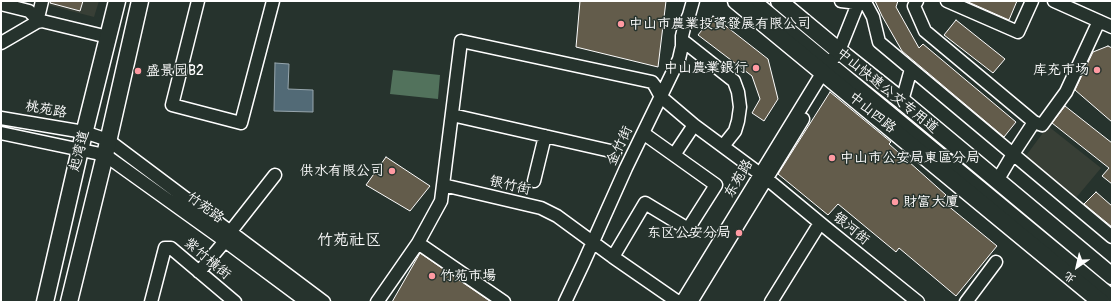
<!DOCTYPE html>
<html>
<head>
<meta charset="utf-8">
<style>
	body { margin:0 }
	#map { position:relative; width:1113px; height:303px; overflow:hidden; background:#26332d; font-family:Pangolin,"LXGW WenKai TC",sans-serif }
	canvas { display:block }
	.frame { position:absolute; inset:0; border:2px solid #fff; pointer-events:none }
	.north { position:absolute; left:1057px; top:247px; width:40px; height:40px; -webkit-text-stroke:3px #26332d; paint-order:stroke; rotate:214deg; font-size:11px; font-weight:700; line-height:16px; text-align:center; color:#fff }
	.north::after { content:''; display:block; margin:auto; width:14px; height:18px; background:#fff; clip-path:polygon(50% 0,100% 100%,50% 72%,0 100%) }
</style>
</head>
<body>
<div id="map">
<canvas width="1113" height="303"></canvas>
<div class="frame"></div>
<div class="north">北</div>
</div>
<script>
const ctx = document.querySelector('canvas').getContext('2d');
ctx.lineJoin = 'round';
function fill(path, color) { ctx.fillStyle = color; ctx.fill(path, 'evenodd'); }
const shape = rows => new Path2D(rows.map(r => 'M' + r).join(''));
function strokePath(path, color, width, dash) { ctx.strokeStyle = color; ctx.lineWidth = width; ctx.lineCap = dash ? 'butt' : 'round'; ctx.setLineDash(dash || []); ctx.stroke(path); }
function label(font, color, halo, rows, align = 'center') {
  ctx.font = font + ' Pangolin,"LXGW WenKai TC",sans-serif'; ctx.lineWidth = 3; ctx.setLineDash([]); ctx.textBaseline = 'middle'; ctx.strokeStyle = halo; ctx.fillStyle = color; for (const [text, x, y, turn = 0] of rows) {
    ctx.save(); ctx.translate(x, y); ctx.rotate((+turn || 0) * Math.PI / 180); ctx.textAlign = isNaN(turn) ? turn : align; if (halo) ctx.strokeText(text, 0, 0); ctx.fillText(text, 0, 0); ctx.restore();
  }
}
fill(shape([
	[49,1,99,1,94,17,48,5],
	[1048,126,1101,168,1075,199,1025,157]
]), '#383f36');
fill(shape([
	[393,70,440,75,438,99,390,94]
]), '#52725c');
const water = shape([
	[275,63,289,64,288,89,313,90,313,112,274,111,275,63]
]);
fill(water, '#526a76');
strokePath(water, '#97a6ad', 1);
const building = shape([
	[51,1,83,1,80,11,50,3,51,1],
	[580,1,666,1,658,67,576,47,580,1],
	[875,1,898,1,896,7,919,48,923,44,1016,122,1004,137,902,51,882,16,875,1],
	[966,1,1017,1,1009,20,966,1],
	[713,16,768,59,778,99,764,121,752,113,760,99,752,76,698,35,713,16],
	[956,20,1005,59,993,73,944,35,956,20],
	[1108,46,1112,48,1112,122,1075,90,1093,52,1108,46],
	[830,92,891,142,889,144,946,195,941,200,997,246,956,296,899,248,896,252,838,204,828,215,778,174,830,92],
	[1065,106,1112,143,1112,184,1102,176,1109,168,1052,123,1065,106],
	[386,157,430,186,410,211,366,185,386,157],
	[1096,192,1112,206,1112,227,1084,204,1096,192],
	[420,253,491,302,392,302,420,253]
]);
fill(building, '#635c4b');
strokePath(building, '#fff', 1);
const minor = shape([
	[198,1,172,105,241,123,273,1],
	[755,1,1112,296],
	[841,1,866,4,873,17,879,42,1112,237],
	[917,1,914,6,925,31,1034,122],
	[947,1,1018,32,1032,1],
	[1054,1,1112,27],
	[1,4,29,11,34,16,37,22],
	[37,22,42,1],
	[682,40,734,81,738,92,740,107,738,121,735,131,723,146],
	[1,43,37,22,42,21,108,37],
	[902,101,911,69],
	[452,115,615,152],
	[1,118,84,132,108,140,324,302],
	[1,133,105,155,225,241,307,302],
	[674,155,694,125],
	[534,181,545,136],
	[997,181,1013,154,1034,122,1042,125,1066,92,1099,21],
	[443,185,461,41,652,82,655,86,661,97,694,125,767,179,825,227,918,302],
	[418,243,504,302],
	[613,257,645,203,688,229,716,185,643,133],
	[199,272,225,241,231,231,275,175],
	[151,302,165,248,171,248,235,302],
	[377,302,418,243,441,201,443,185,541,208,557,216,613,257,678,302],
	[565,302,583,264,626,168,679,59,682,46,682,36,685,24,689,15,693,1],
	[682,302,823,72,839,51,859,1],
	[691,302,803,119],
	[771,302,820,223],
	[966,302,996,262]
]);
const major = shape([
	[736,1,1101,302],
	[779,1,839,51,902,101,1112,276],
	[45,302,80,150,117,1],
	[69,302,105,155,140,1]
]);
strokePath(minor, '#fff', 15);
strokePath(major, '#fff', 19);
strokePath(minor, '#26332d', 12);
strokePath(major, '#26332d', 16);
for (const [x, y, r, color] of [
	[621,24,4,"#ff9aa2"],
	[756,68,4,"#ff9aa2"],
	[1097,70,4,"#ff9aa2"],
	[138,71,4,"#ff9aa2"],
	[832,158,4,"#ff9aa2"],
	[392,171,4,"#ff9aa2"],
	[895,202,4,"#ff9aa2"],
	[739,233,4,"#ff9aa2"],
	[432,276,4,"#ff9aa2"]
]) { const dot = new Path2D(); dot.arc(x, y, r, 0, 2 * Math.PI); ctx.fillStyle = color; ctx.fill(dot); strokePath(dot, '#26332d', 1.5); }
label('14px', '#fff', '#26332d', [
	["中山市農業投資發展有限公司",629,24],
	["中山農業銀行",748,68,"right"],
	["库充市场",1089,70,"right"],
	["盛景园B2",146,71],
	["中山市公安局東區分局",840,158],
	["供水有限公司",384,171,"right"],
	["財富大廈",903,202],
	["东区公安分局",731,233,"right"],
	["竹苑市場",440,276]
], 'left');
label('14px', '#fff', '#26332d', [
	["中山快速公交专用道",887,91,39],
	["桃苑路",46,110,10],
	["中山四路",872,113,39],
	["金竹街",620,146,-65],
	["起湾道",80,151,-76],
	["东苑路",739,179,-59],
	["银竹街",510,186,13],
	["竹苑路",205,208,36],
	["银河街",851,229,39],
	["紫竹横街",207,259,40]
]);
label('16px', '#fff', '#26332d', [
	["竹苑社区",349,241]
]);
</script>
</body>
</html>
